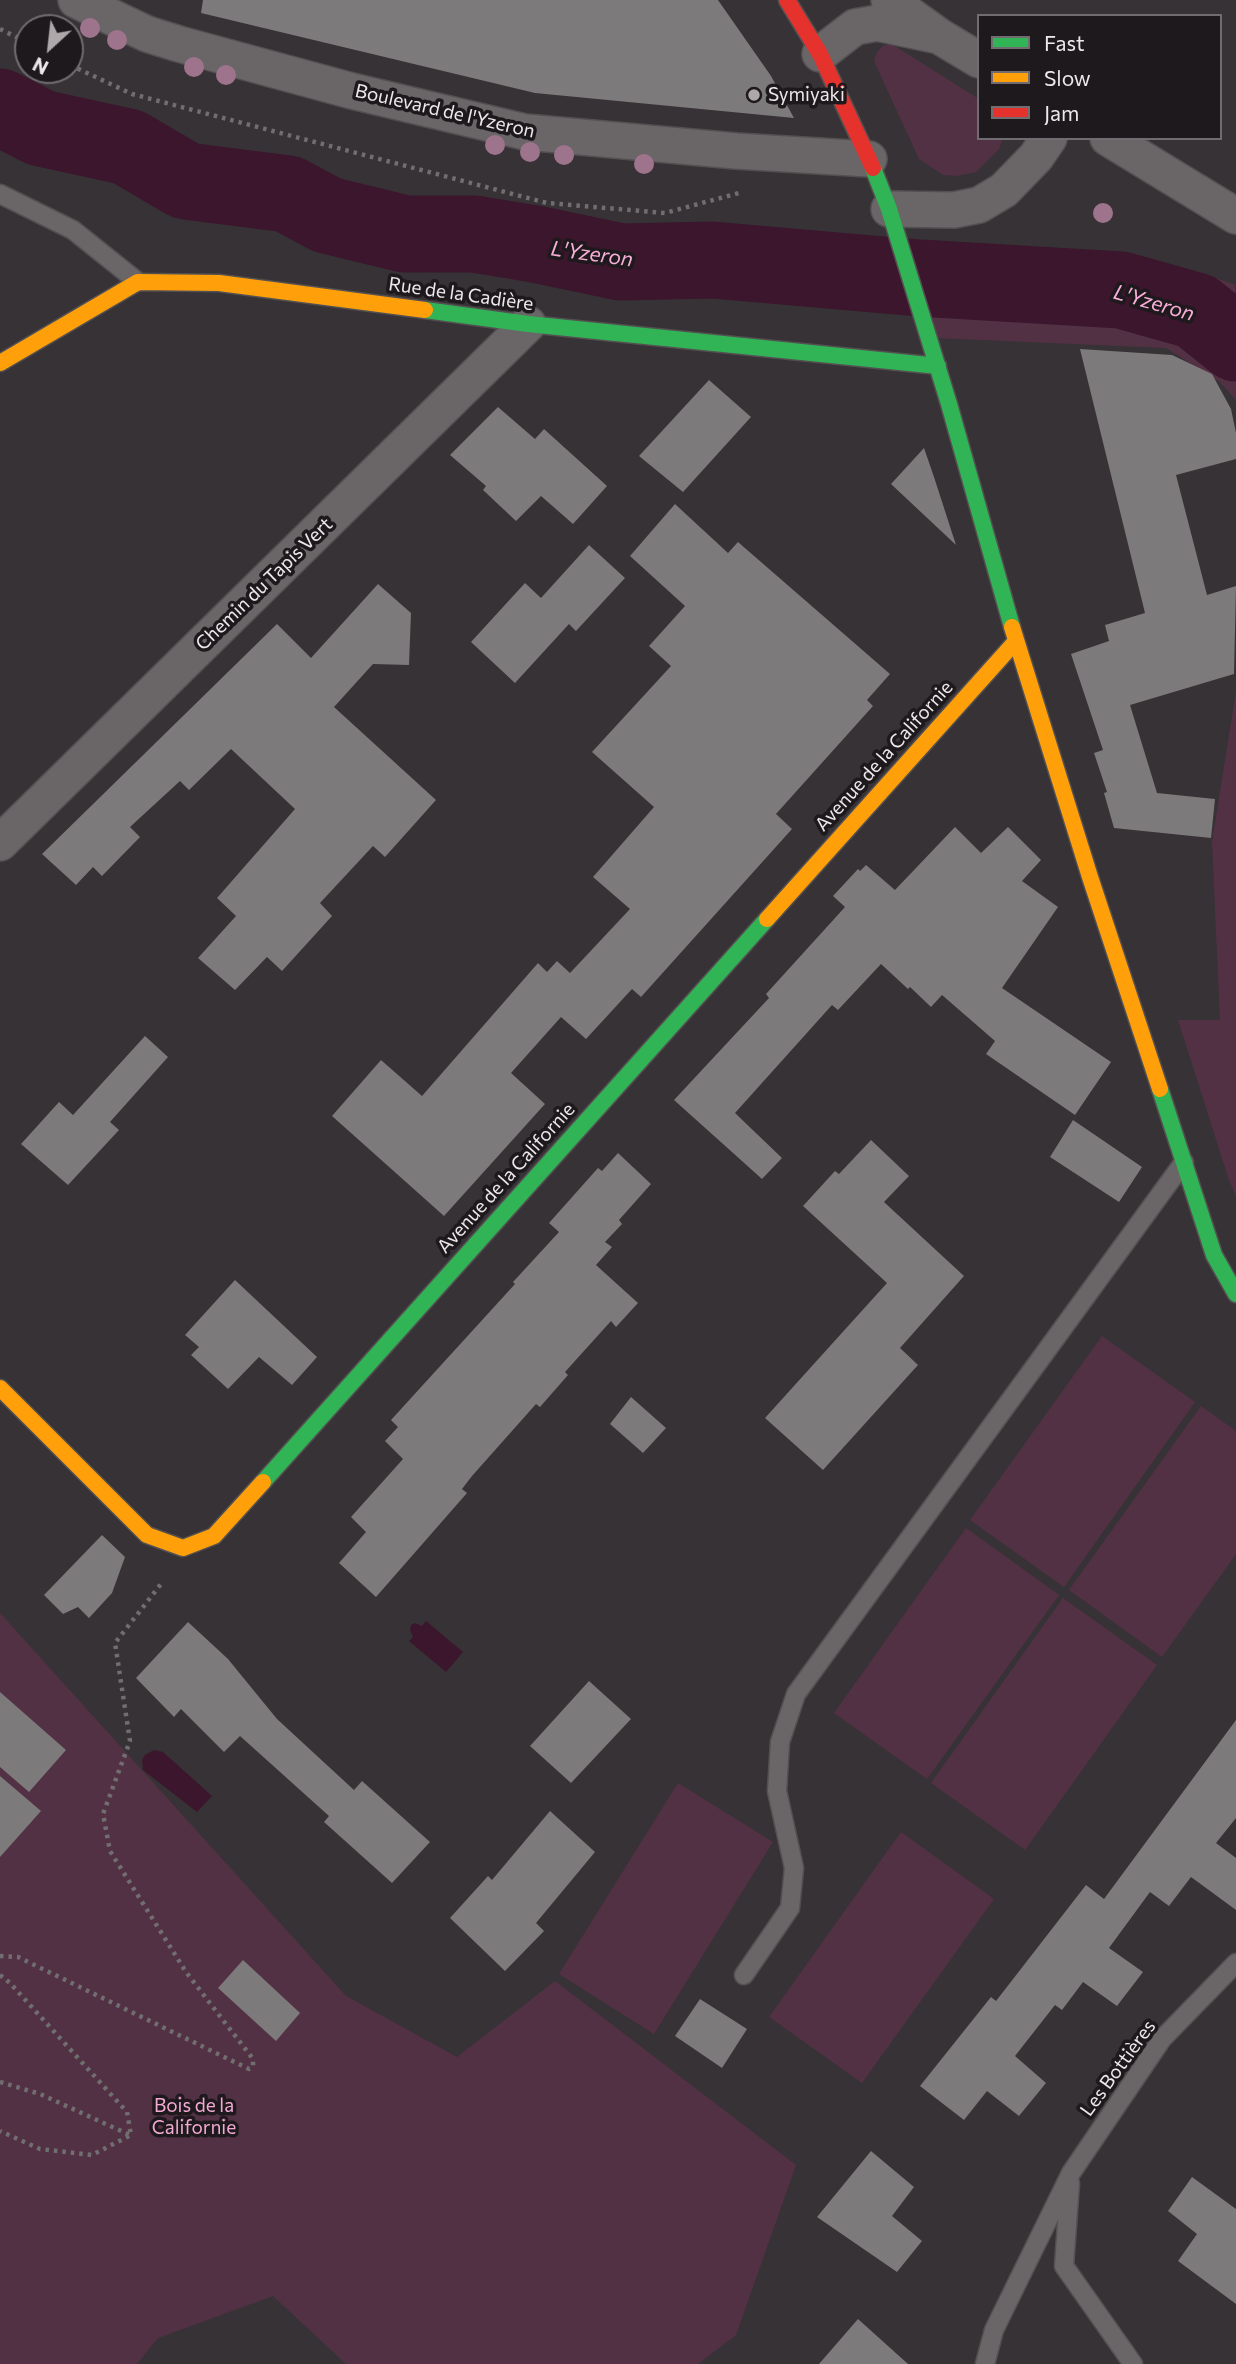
<!DOCTYPE html>
<html>
<head>
<meta charset="utf-8">
<style>
	body { margin:0 }
	#map { position:relative; width:1236px; height:2364px; overflow:hidden; background:#373235; font-family:Commissioner,sans-serif }
	canvas { display:block }
	.legend { position:absolute; left:977px; top:14px; width:245px; height:126px; box-sizing:border-box; background:#1d191c; border:2px solid #716c6f; margin:0; padding:9px 12px; list-style:none; font-size:21px; color:#eee8eb }
	.legend li { display:flex; align-items:center; gap:14px; height:35px }
	.legend b { width:35px; border:2px solid #716c6f }
	.north { position:absolute; left:14px; top:14px; width:70px; height:70px; box-sizing:border-box; background:#1d191c; border:2px solid #716c6f; border-radius:50%; rotate:207deg; font-size:19px; font-weight:700; line-height:28px; text-align:center; color:#eee8eb }
	.north::after { content:''; display:block; margin:auto; width:24px; height:32px; background:#aea8ab; clip-path:polygon(50% 0,100% 100%,50% 72%,0 100%) }
</style>
</head>
<body>
<div id="map">
<canvas width="1236" height="2364"></canvas>
<ul class="legend">
<li><b style="height:9px;background:#30b455"></b>Fast</li>
<li><b style="height:9px;background:#ff9f0a"></b>Slow</li>
<li><b style="height:9px;background:#e5322d"></b>Jam</li>
</ul>
<div class="north">N</div>
</div>
<script>
const ctx = document.querySelector('canvas').getContext('2d');
ctx.lineJoin = 'round';
function fill(path, color) { ctx.fillStyle = color; ctx.fill(path, 'evenodd'); }
const shape = rows => new Path2D(rows.map(r => 'M' + r).join(''));
function strokePath(path, color, width, dash) { ctx.strokeStyle = color; ctx.lineWidth = width; ctx.lineCap = dash ? 'butt' : 'round'; ctx.setLineDash(dash || []); ctx.stroke(path); }
function label(font, color, halo, rows, align = 'center') {
  ctx.font = font + ' Commissioner,sans-serif'; ctx.lineWidth = 7; ctx.setLineDash([]); ctx.textBaseline = 'middle'; ctx.strokeStyle = halo; ctx.fillStyle = color; for (const [text, x, y, turn = 0] of rows) {
    ctx.save(); ctx.translate(x, y); ctx.rotate((+turn || 0) * Math.PI / 180); ctx.textAlign = isNaN(turn) ? turn : align; if (halo) ctx.strokeText(text, 0, 0); ctx.fillText(text, 0, 0); ctx.restore();
  }
}
fill(shape([
	[884,45,893,45,979,99,979,138,1003,138,999,149,976,172,957,176,943,175,919,159,874,61,877,52],
	[909,239,1199,272,1235,285,1236,400,1220,382,1166,348,936,338],
	[1236,691,1236,1196,1229,1180,1178,1020,1220,1020,1212,842],
	[1102,1336,1195,1402,1064,1587,970,1520],
	[1201,1406,1236,1431,1236,1554,1162,1657,1069,1590],
	[966,1528,1059,1595,927,1779,834,1713],
	[1063,1598,1157,1665,1025,1850,931,1783],
	[0,1613,346,1996,457,2057,555,1981,796,2165,736,2335,698,2364,346,2364,273,2296,158,2338,137,2364,0,2364],
	[678,1783,773,1842,654,2034,559,1974],
	[901,1832,994,1899,862,2083,769,2017]
]), '#533145');
fill(shape([
	[426,1621,463,1652,446,1672,409,1641,413,1637,410,1630,411,1625,415,1623,422,1626],
	[154,1750,163,1752,212,1796,197,1812,143,1770,142,1760,145,1755]
]), '#3b162d');
strokePath(shape([
	[0,107,41,128,128,147,186,181,288,194,327,215,405,234,474,234,535,244,621,262,712,260,919,278,1121,290,1196,311,1236,343]
]), '#3b162d', 77);
fill(shape([
	[203,0,718,0,771,76,794,118,535,93,201,13],
	[1080,349,1172,355,1212,374,1231,409,1236,433,1236,459,1176,475,1207,595,1236,586,1234,674,1130,705,1157,793,1215,799,1211,838,1114,828,1104,793,1107,792,1094,753,1103,750,1071,654,1109,641,1105,625,1145,613],
	[709,380,751,417,683,492,639,456],
	[498,407,535,439,544,429,607,486,573,524,541,496,516,521,483,490,486,486,450,455],
	[924,448,934,477,956,545,891,484],
	[675,504,728,553,738,542,890,674,867,700,873,706,776,814,792,829,641,997,632,989,586,1039,561,1017,511,1073,545,1104,444,1216,332,1116,381,1060,422,1096,538,963,547,972,557,961,570,973,630,909,593,877,654,807,592,752,671,666,649,646,685,606,630,556],
	[589,545,625,578,576,631,569,624,515,683,471,642,525,583,541,598],
	[378,584,411,613,409,665,373,664,334,707,436,800,385,857,373,846,320,903,332,916,282,971,267,957,235,990,198,958,236,916,217,898,295,809,231,749,189,790,180,781,130,827,140,837,102,876,93,867,76,885,42,854,277,624,311,658],
	[955,827,981,853,1008,827,1041,860,1022,881,1058,907,1002,988,1111,1062,1075,1115,986,1054,995,1041,942,995,931,1007,910,987,908,989,881,964,838,1010,832,1005,735,1113,782,1158,762,1179,674,1100,769,998,766,994,845,907,833,896,858,869,860,871,866,865,895,890],
	[145,1036,168,1057,110,1122,119,1130,68,1185,21,1144,59,1102,73,1115],
	[1073,1120,1142,1167,1119,1202,1050,1157],
	[871,1140,909,1176,884,1202,964,1276,900,1348,918,1365,823,1470,765,1418,887,1283,803,1206,835,1171,839,1174],
	[618,1153,651,1184,619,1220,622,1224,605,1242,612,1247,596,1265,638,1303,616,1327,611,1321,565,1372,568,1375,540,1407,536,1404,472,1476,462,1489,467,1493,376,1597,339,1563,366,1532,351,1517,403,1459,385,1441,398,1427,391,1420,515,1284,513,1282,559,1232,549,1223,598,1168,602,1171],
	[235,1280,317,1357,292,1385,259,1357,228,1389,191,1355,199,1347,185,1335],
	[631,1397,666,1428,643,1453,610,1424],
	[102,1535,125,1557,112,1593,89,1618,78,1607,63,1614,44,1595],
	[188,1622,228,1659,277,1719,354,1790,362,1781,430,1842,392,1883,324,1822,329,1816,240,1736,224,1752,181,1709,174,1717,136,1678],
	[589,1681,631,1719,571,1783,530,1746],
	[0,1692,66,1750,29,1792,0,1767],
	[1236,1720,1236,1818,1216,1843,1236,1858,1236,1910,1191,1877,1169,1906,1150,1892,1109,1948,1143,1972,1117,2006,1083,1982,1062,2010,1055,2005,1015,2056,1046,2083,1019,2116,987,2091,964,2120,920,2086,991,1997,996,2001,1086,1885,1104,1899],
	[0,1776,41,1811,0,1857],
	[550,1811,595,1852,536,1923,544,1931,505,1971,450,1918,488,1876,492,1880],
	[243,1960,300,2013,276,2041,218,1988],
	[700,1999,747,2029,722,2068,675,2036],
	[871,2151,914,2187,892,2216,922,2241,897,2272,817,2217],
	[1192,2177,1236,2209,1236,2304,1178,2261,1197,2234,1168,2211],
	[858,2319,908,2364,819,2364]
]), '#7d7a7b');
const lane = shape([
	[0,194,73,230,138,282],
	[744,1975,790,1908,794,1868,777,1791,780,1742,796,1694,1184,1162],
	[1070,2183,1064,2266,1133,2364],
	[985,2364,994,2330,1071,2173,1162,2039,1236,1963]
]);
const street = shape([
	[76,0,147,34,179,44,352,91,525,132,736,151,869,159],
	[889,0,939,36,979,60],
	[820,54,855,27,877,23,939,36],
	[1108,138,1236,216],
	[889,209,954,210,979,205,1004,190,1036,157,1049,138],
	[0,843,528,324]
]);
const fast = shape([
	[873,168,889,209,949,404,1012,627],
	[425,310,528,324,938,366],
	[1160,1089,1214,1255,1236,1294],
	[263,1482,767,919]
]);
const slow = shape([
	[0,363,138,282,219,283,425,310],
	[1012,627,1090,877,1160,1089],
	[767,919,1016,641],
	[0,1388,147,1535,183,1548,214,1536,263,1482]
]);
const jam = shape([
	[787,0,820,54,873,168]
]);
strokePath(lane, '#545052', 21);
strokePath(street, '#545052', 38);
strokePath(fast, '#545052', 19);
strokePath(slow, '#545052', 19);
strokePath(jam, '#545052', 19);
strokePath(shape([
	[0,29,28,43],
	[70,65,132,94,547,203,665,213,739,193],
	[0,1956,18,1957,249,2069,253,2066,253,2059,186,1972,110,1851,103,1814,130,1741,115,1643,161,1584],
	[0,1975,10,1983,127,2112,131,2135,92,2155,40,2149,0,2131],
	[0,2082,40,2094,130,2135]
]), '#716e6f', 4.5, [3.5, 5]);
strokePath(lane, '#6a6668', 18);
strokePath(street, '#6a6668', 35);
strokePath(fast, '#30b455', 16);
strokePath(slow, '#ff9f0a', 16);
strokePath(jam, '#e5322d', 16);
ctx.fillStyle = '#9e738c';
for (const [x, y] of [
	[90,28],
	[117,40],
	[194,67],
	[226,75],
	[495,145],
	[530,152],
	[564,155],
	[644,164],
	[1103,213]
]) { ctx.beginPath(); ctx.arc(x, y, 10, 0, 2 * Math.PI); ctx.fill(); }
for (const [x, y, r, color] of [
	[754,95,7,"#aea8ab"]
]) { const dot = new Path2D(); dot.arc(x, y, r, 0, 2 * Math.PI); ctx.fillStyle = color; ctx.fill(dot); strokePath(dot, '#1d191c', 2.5); }
label('19px', '#eee8eb', '#1d191c', [
	["Symiyaki",768,95]
], 'left');
label('19px', '#eee8eb', '#1d191c', [
	["Boulevard de l'Yzeron",445,111,13],
	["Rue de la Cadière",461,294,8],
	["Chemin du Tapis Vert",264,584,-44],
	["Avenue de la Californie",884,756,-48],
	["Avenue de la Californie",506,1178,-48],
	["Les Bottières",1118,2068,-54]
]);
label('19px', '#f3a9d3', '#1d191c', [
	["Bois de la",194,2106],
	["Californie",194,2128]
]);
label('italic 21px', '#f7add7', '#1d191c', [
	["L'Yzeron",592,254,8],
	["L'Yzeron",1154,303,16]
]);
</script>
</body>
</html>
